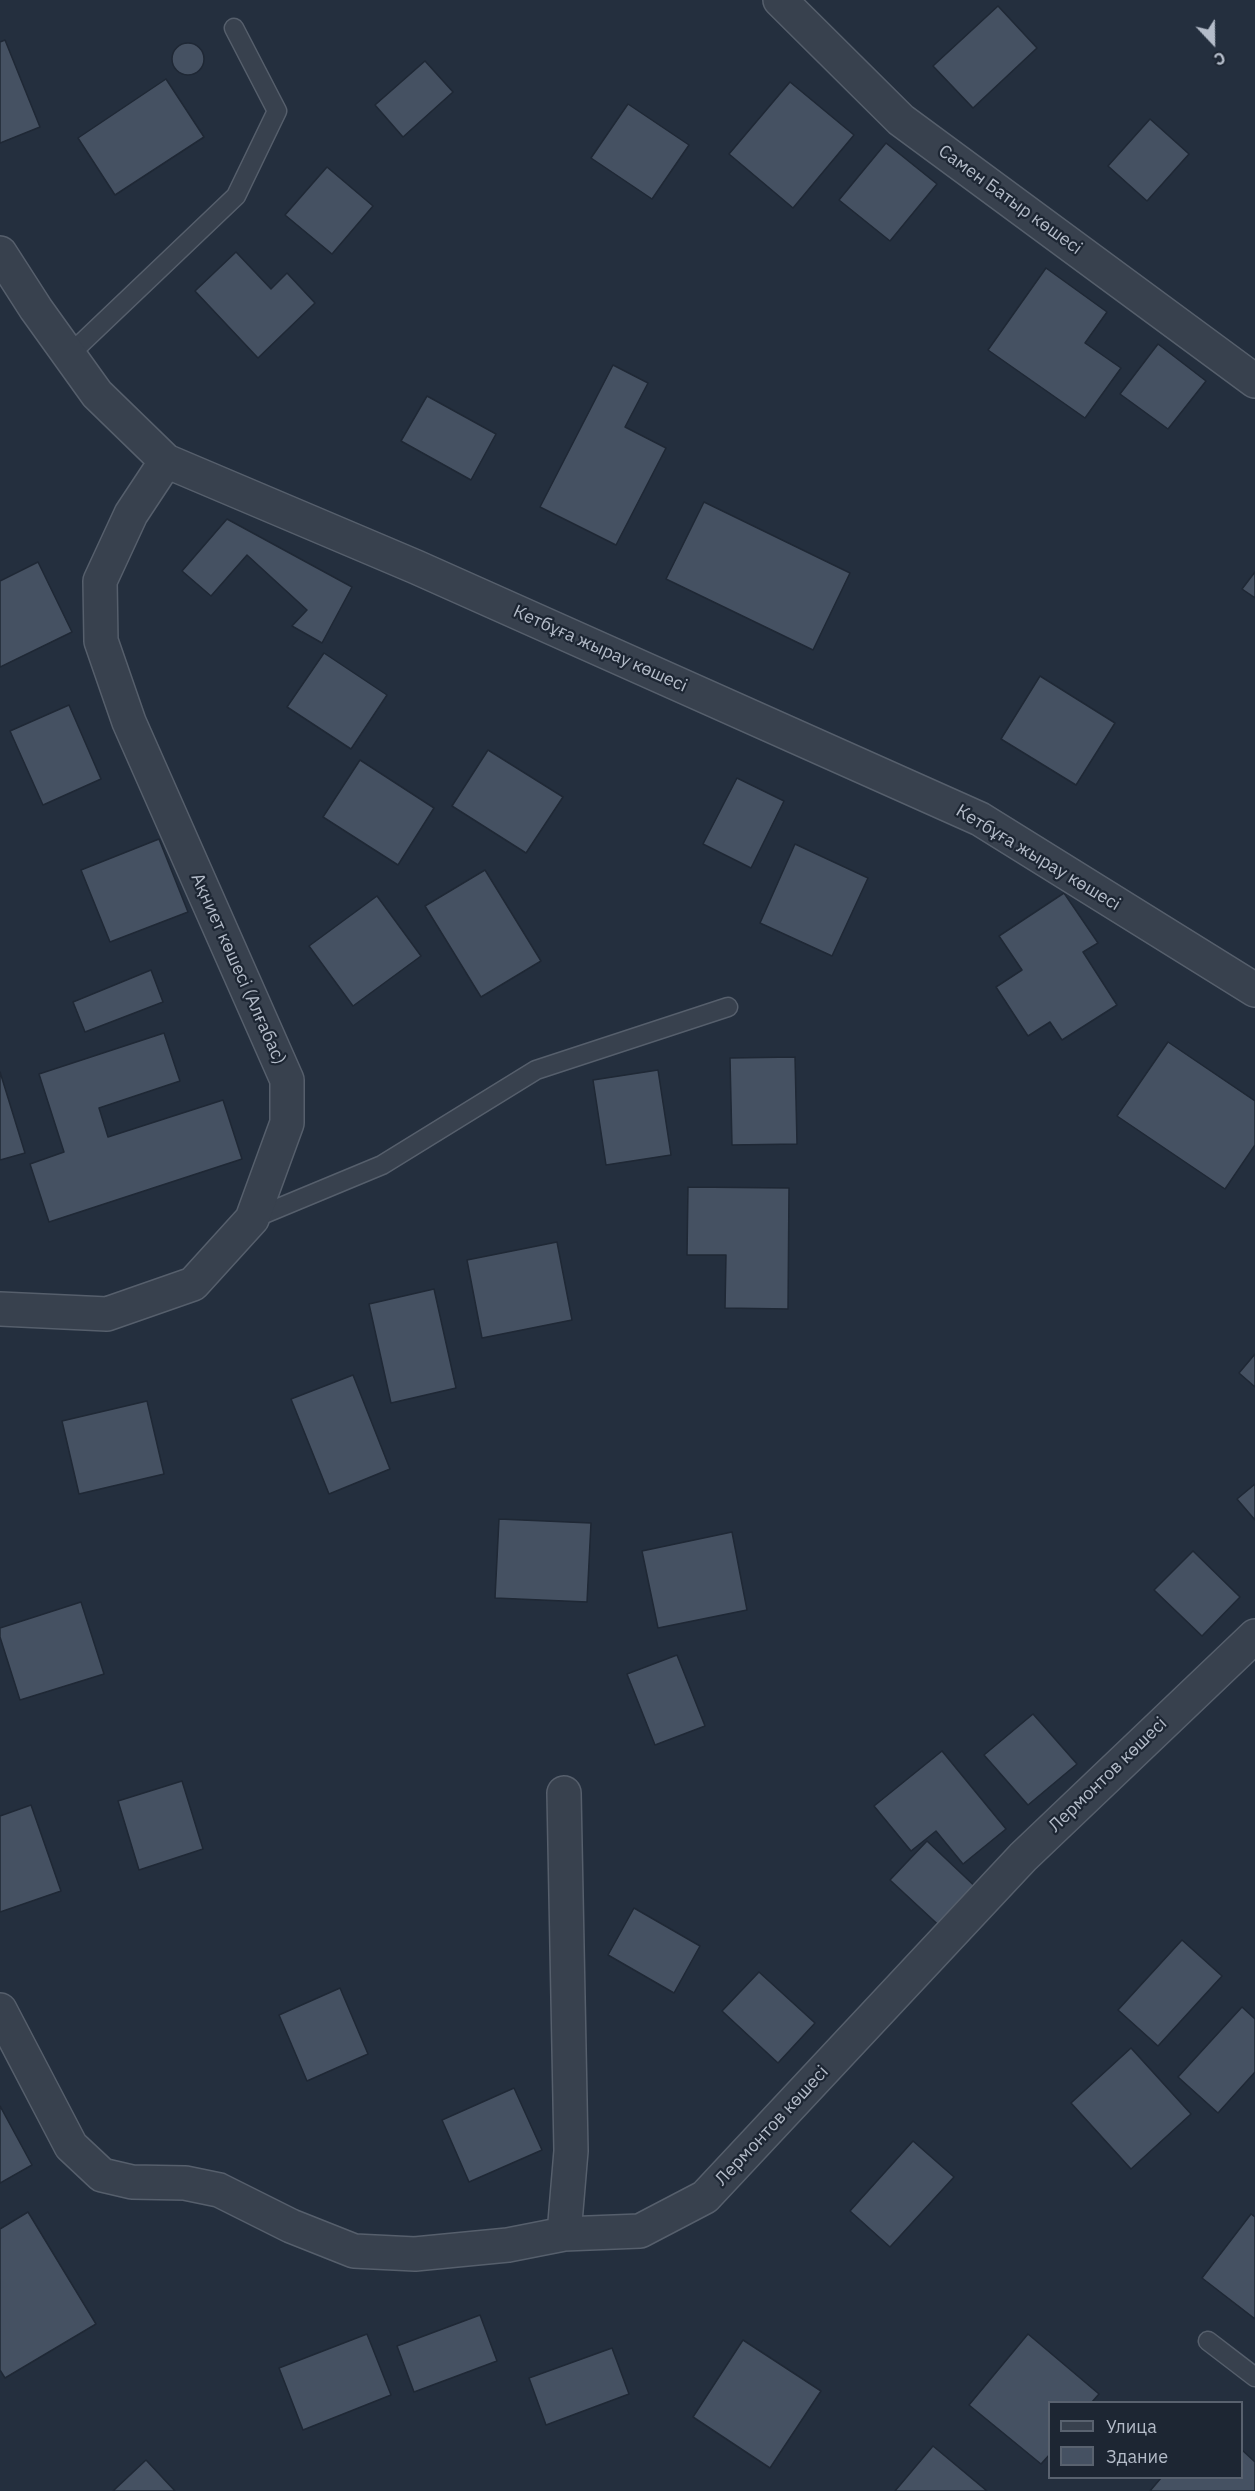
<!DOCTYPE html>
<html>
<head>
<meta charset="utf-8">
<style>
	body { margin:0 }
	#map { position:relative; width:1255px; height:2491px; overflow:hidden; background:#242f3e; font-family:"IBM Plex Sans",sans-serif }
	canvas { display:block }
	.legend { position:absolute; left:1048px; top:2401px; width:195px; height:78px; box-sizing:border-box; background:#1d2633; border:2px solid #59626f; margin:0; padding:8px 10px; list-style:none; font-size:18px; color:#b4bcc9 }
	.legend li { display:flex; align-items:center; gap:12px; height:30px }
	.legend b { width:30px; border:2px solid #59626f }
	.north { position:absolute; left:1183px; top:12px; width:60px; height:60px; -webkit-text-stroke:4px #1d2633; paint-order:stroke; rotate:158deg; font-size:16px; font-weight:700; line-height:24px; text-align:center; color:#b4bcc9 }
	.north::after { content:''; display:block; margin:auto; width:21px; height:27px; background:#b4bcc9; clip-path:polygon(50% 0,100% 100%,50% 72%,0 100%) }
</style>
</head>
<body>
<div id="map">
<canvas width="1255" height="2491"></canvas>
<ul class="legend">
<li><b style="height:8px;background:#38414e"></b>Улица</li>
<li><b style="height:16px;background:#455162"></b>Здание</li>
</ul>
<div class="north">С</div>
</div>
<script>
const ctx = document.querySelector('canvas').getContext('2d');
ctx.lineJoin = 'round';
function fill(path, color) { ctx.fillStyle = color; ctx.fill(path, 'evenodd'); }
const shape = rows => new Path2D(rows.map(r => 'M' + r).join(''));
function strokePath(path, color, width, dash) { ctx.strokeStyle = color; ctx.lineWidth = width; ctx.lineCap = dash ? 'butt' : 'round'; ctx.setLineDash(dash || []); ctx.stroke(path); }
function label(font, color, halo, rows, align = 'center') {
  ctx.font = font + ' "IBM Plex Sans",sans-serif'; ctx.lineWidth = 4.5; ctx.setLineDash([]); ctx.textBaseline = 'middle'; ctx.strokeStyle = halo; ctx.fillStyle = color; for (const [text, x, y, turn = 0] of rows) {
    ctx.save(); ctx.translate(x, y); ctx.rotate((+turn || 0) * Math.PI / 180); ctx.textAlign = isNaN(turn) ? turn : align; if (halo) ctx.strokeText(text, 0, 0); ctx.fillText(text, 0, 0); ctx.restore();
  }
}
const building = shape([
	[998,6,1037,48,973,108,933,66,998,6],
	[5,40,40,127,0,143,0,42,5,40],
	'172 59a16 16 0 1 1 32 0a16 16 0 1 1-32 0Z',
	[425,61,453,92,403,137,375,105,425,61],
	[166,79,204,137,115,195,78,138,166,79],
	[790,82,854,135,793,208,729,154,790,82],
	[628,104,689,145,652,199,591,158,628,104],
	[1150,119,1189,154,1147,201,1108,166,1150,119],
	[886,143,937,184,890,241,839,200,886,143],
	[327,167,373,206,332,254,285,215,327,167],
	[236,252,271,289,287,273,315,303,258,358,195,291,236,252],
	[1046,268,1107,312,1085,343,1121,368,1085,418,988,350,1046,268],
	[1158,344,1206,381,1168,429,1120,394,1158,344],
	[613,365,648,383,625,427,666,448,616,545,540,507,613,365],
	[427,396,496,434,471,480,401,441,427,396],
	[704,502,850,573,813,650,666,579,704,502],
	[227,519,352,587,322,643,292,626,307,610,247,555,211,596,182,571,227,519],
	[38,562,72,632,0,667,0,581,38,562],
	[1255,572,1255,598,1242,589,1255,572],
	[324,653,387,695,351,749,287,707,324,653],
	[1040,676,1115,723,1076,785,1001,739,1040,676],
	[69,705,101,779,43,805,10,731,69,705],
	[488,750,563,797,526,853,452,806,488,750],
	[360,760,434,808,398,865,323,817,360,760],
	[737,778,784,801,751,868,703,844,737,778],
	[159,839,188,912,110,942,81,870,159,839],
	[795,844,868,878,832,956,760,923,795,844],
	[485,870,541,961,481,997,425,906,485,870],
	[1064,893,1098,943,1083,952,1117,1005,1062,1040,1050,1022,1028,1036,996,987,1022,970,999,936,1064,893],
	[377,896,421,956,353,1006,309,946,377,896],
	[151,970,163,1002,85,1032,73,1002,151,970],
	[164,1033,180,1081,99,1108,108,1137,223,1100,242,1159,49,1222,30,1164,64,1152,39,1074,164,1033],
	[1168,1042,1255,1101,1255,1145,1225,1189,1117,1116,1168,1042],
	[795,1057,797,1144,732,1145,730,1058,795,1057],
	[658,1070,671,1155,606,1165,593,1080,658,1070],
	[0,1072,25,1153,0,1160,0,1072],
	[688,1187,789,1188,788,1309,725,1308,726,1255,687,1255,688,1187],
	[557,1242,572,1320,482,1338,467,1260,557,1242],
	[434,1289,456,1388,391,1403,369,1304,434,1289],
	[1255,1354,1255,1387,1239,1373,1255,1354],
	[353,1375,390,1469,329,1494,291,1399,353,1375],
	[147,1401,164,1474,79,1494,62,1421,147,1401],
	[1255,1484,1255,1520,1237,1499,1255,1484],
	[499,1519,591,1523,587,1602,495,1598,499,1519],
	[732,1532,747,1610,658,1628,642,1551,732,1532],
	[1193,1551,1240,1597,1202,1636,1154,1590,1193,1551],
	[81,1602,104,1674,20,1700,0,1637,0,1628,81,1602],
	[677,1655,705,1726,655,1745,627,1674,677,1655],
	[1033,1714,1077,1764,1028,1805,984,1755,1033,1714],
	[942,1751,1006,1829,963,1864,936,1831,911,1851,874,1806,942,1751],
	[182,1781,203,1849,139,1870,118,1801,182,1781],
	[31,1805,61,1891,0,1912,0,1816,31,1805],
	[927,1841,982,1893,946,1932,890,1880,927,1841],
	[634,1908,700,1946,674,1993,608,1955,634,1908],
	[1182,1940,1222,1976,1158,2046,1118,2010,1182,1940],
	[759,1972,815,2023,778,2063,722,2011,759,1972],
	[340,1988,368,2054,307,2081,279,2015,340,1988],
	[1242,2007,1255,2019,1255,2072,1218,2113,1178,2077,1242,2007],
	[1131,2048,1191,2114,1131,2169,1071,2103,1131,2048],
	[514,2088,542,2150,469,2182,442,2120,514,2088],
	[0,2106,32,2165,0,2183,0,2106],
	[913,2141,954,2177,890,2247,850,2211,913,2141],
	[28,2212,96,2324,5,2378,0,2370,0,2229,28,2212],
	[1251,2214,1255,2217,1255,2319,1202,2278,1251,2214],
	[480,2315,497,2361,414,2392,397,2346,480,2315],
	[367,2334,391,2395,303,2430,279,2368,367,2334],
	[1028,2334,1099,2394,1092,2402,1050,2402,1050,2454,1041,2464,969,2405,1028,2334],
	[743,2340,821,2391,770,2468,693,2417,743,2340],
	[612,2348,629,2394,546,2425,529,2378,612,2348],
	[933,2446,987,2491,895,2491,933,2446],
	[1242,2450,1255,2462,1255,2491,1150,2491,1161,2478,1242,2478,1242,2450],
	[146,2460,175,2491,113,2491,146,2460]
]);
fill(building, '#455162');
strokePath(building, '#1f2835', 1.5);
const service = shape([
	[69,355,236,196,277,111,234,28],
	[252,1219,382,1165,536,1070,728,1007],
	[1208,2341,1255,2377]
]);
const minor = shape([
	[780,0,901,120,1255,381],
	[0,253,36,309,97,394,166,461,416,567,980,819,1255,990],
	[0,1309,107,1314,193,1284,252,1219,287,1123,287,1080,129,722,101,641,100,581,131,514,166,461],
	[564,1793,571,2151,564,2234,640,2231,705,2197,1023,1857,1255,1636],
	[0,2010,71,2146,102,2175,132,2182,185,2183,219,2190,291,2226,354,2251,415,2254,508,2245,564,2234]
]);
strokePath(service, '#565f6c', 21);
strokePath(minor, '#565f6c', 36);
strokePath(service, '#38414e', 18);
strokePath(minor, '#38414e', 33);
label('18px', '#b4bcc9', '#1d2633', [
	["Самен Батыр көшесі",1010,200,36],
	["Кетбұға жырау көшесі",600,649,24],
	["Кетбұға жырау көшесі",1038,858,31],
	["Ақниет көшесі (Алғабас)",238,969,66],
	["Лермонтов көшесі",1108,1775,-44],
	["Лермонтов көшесі",772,2126,-47]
]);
</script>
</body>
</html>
